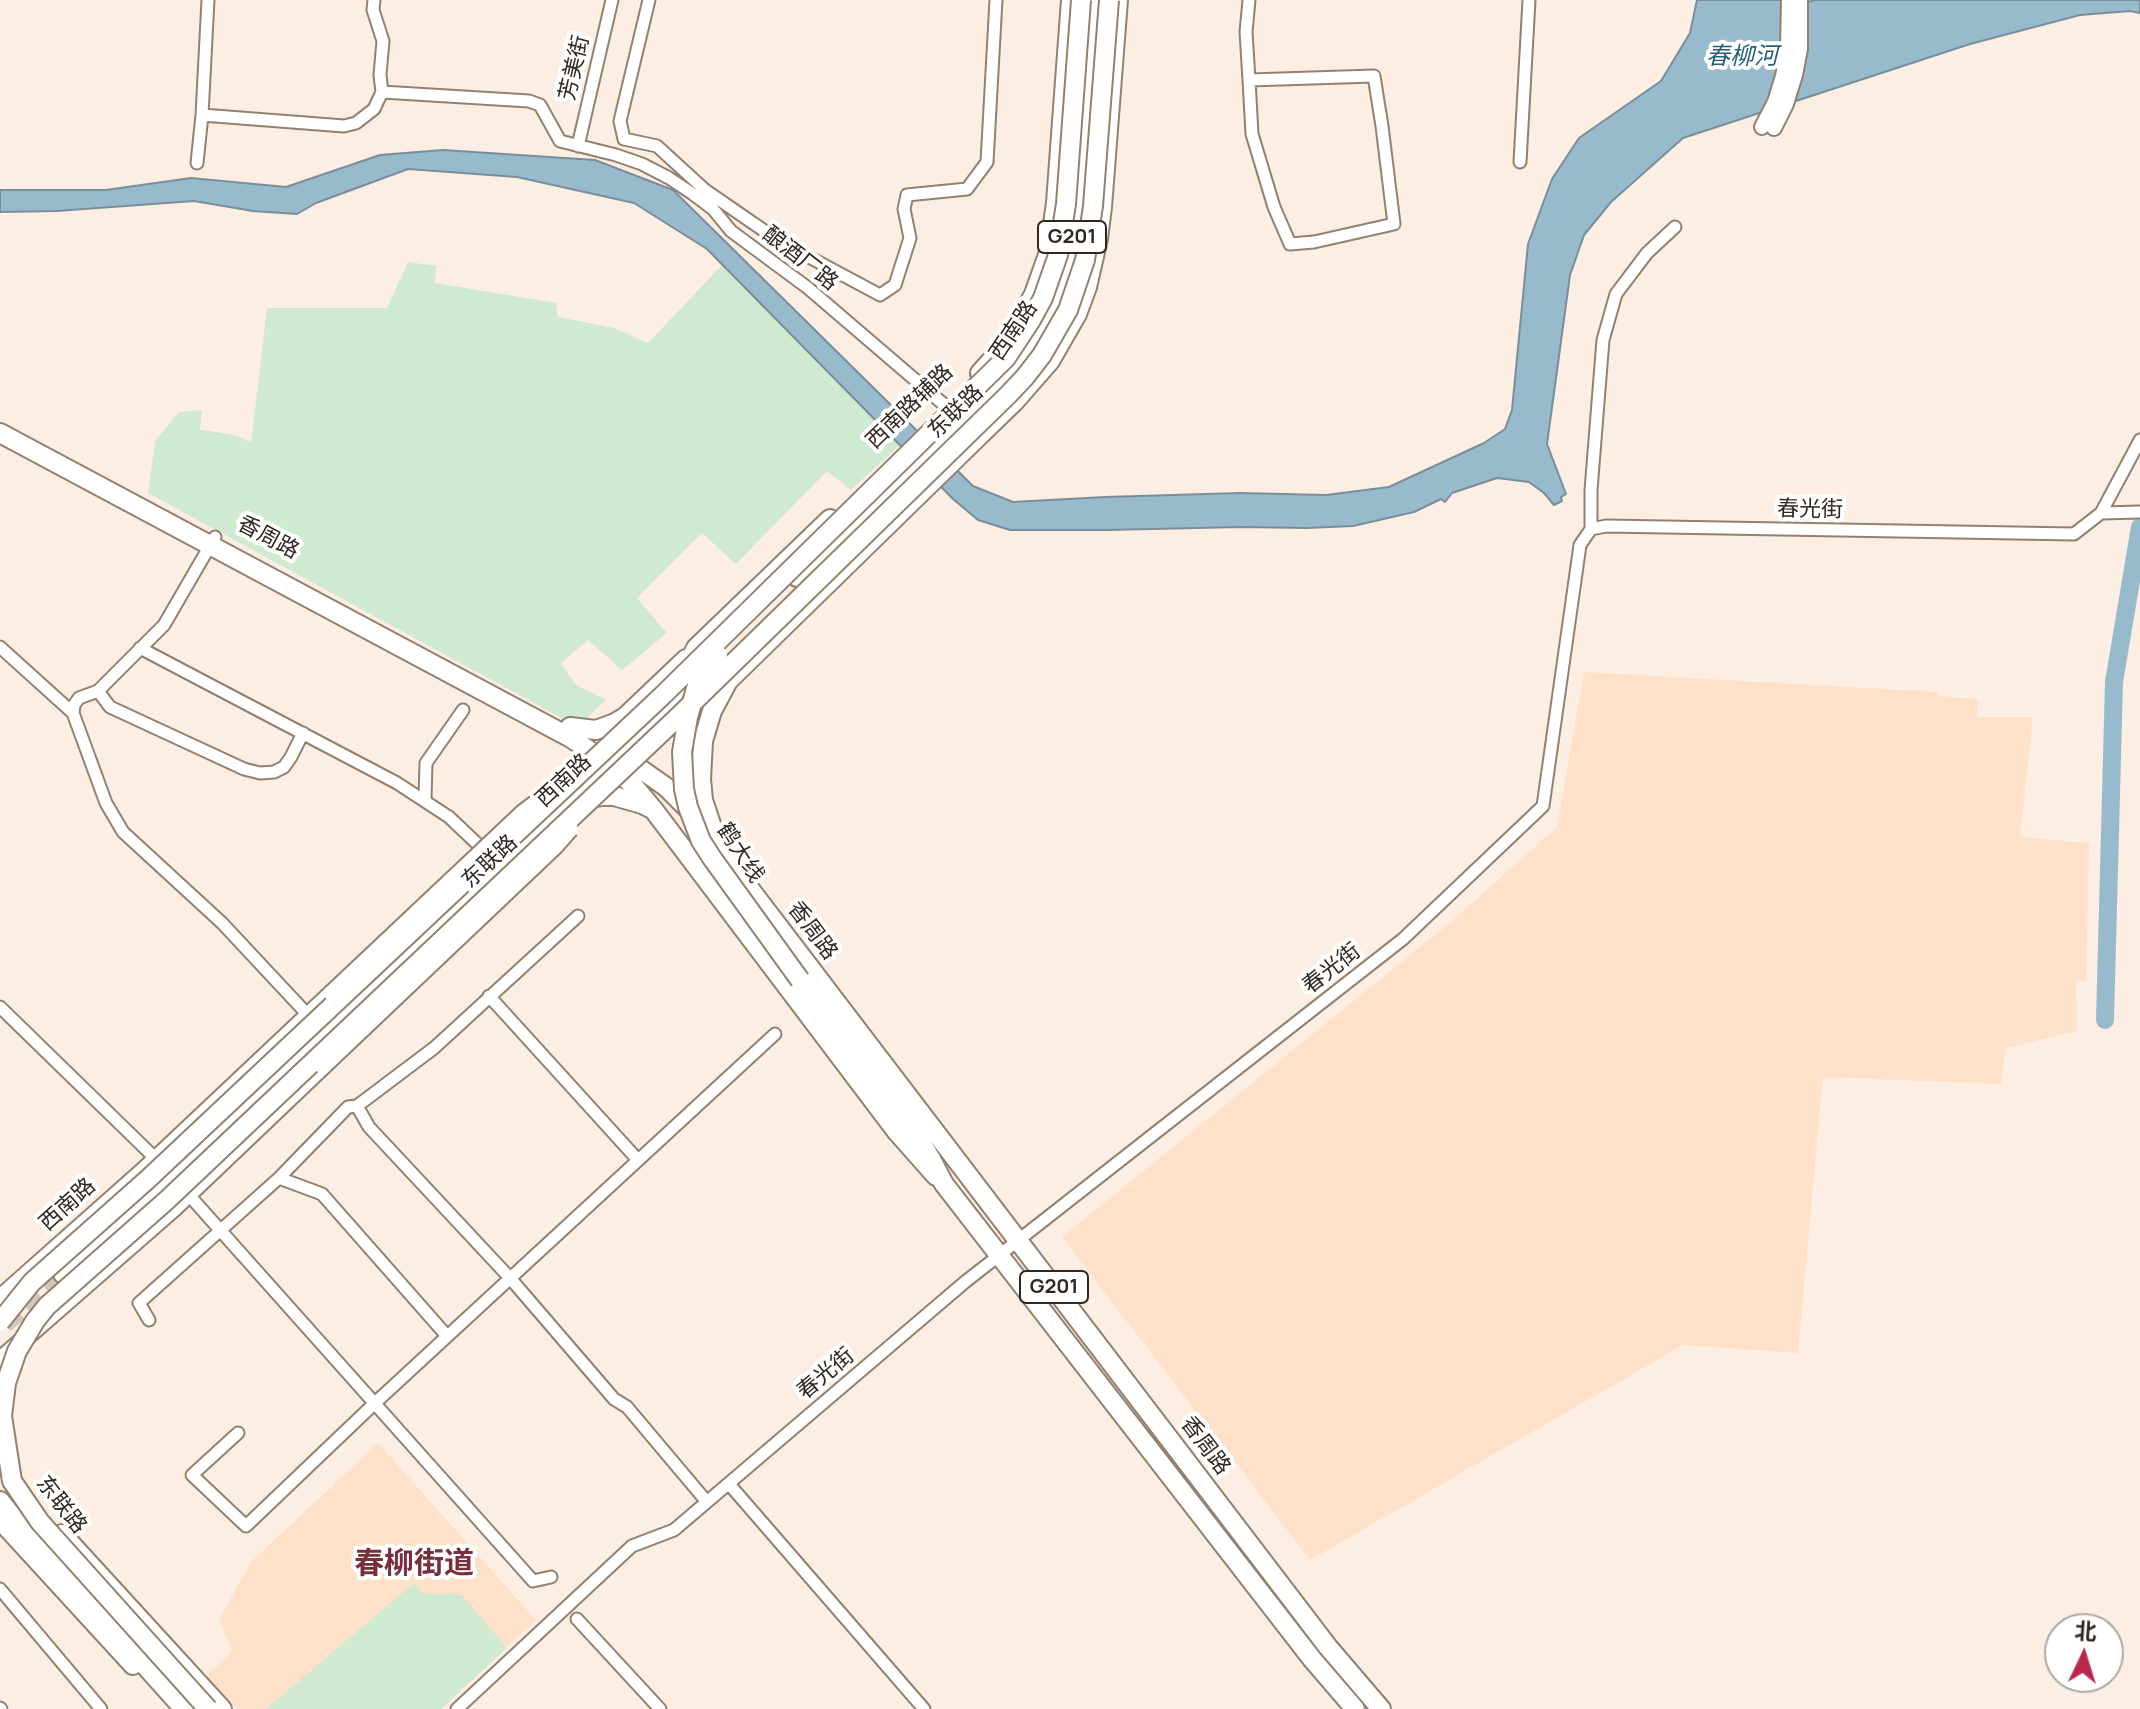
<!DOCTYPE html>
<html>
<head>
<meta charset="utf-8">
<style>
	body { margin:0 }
	#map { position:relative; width:2140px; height:1709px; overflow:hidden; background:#fceee2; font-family:Manrope,"Noto Sans SC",sans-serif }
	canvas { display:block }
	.north { position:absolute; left:2044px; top:1613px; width:80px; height:80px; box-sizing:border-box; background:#fff; border:2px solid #aca9a6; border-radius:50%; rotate:4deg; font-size:22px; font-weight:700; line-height:32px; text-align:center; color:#302720 }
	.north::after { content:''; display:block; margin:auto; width:28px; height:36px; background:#ba294c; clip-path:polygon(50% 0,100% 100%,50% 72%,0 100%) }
</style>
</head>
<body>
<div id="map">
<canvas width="2140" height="1709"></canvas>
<div class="north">北</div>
</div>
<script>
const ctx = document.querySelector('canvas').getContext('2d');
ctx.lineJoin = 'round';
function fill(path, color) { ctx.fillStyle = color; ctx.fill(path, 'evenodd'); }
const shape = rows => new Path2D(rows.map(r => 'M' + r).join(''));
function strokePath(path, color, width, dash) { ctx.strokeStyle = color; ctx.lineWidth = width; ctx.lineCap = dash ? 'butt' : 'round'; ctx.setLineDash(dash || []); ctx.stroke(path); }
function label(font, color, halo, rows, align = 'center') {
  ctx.font = font + ' Manrope,"Noto Sans SC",sans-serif'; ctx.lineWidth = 8; ctx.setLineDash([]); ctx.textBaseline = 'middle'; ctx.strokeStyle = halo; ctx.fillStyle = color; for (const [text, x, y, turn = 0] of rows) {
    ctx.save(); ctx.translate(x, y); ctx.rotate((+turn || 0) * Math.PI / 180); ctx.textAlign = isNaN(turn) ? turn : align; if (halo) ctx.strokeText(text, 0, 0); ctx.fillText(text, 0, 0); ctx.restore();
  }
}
fill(shape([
	[1584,672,1938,692,1939,696,1978,699,1977,717,2033,717,2020,837,2089,843,2086,981,2076,981,2077,1031,2006,1048,2001,1084,1823,1077,1798,1353,1683,1345,1310,1560,1062,1237,1452,921,1557,827],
	[378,1443,536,1620,441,1709,238,1709,207,1676,232,1651,219,1619,251,1562]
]), '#fee1c8');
fill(shape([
	[408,262,436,266,435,283,556,303,558,317,614,328,648,343,723,264,900,445,851,490,827,471,736,564,702,533,637,598,667,633,622,670,588,640,561,663,575,684,606,700,578,727,148,493,155,441,179,412,202,410,200,429,238,436,251,443,267,308,387,308],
	[414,1583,424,1594,461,1594,507,1648,441,1709,266,1709]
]), '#d0e9d1');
const water = shape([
	[1697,0,1799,0,1808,2,1815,0,2140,0,2140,13,2130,11,2080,15,1970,44,1683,138,1611,202,1584,235,1570,275,1547,444,1566,494,1561,497,1562,501,1554,505,1544,493,1529,482,1497,478,1452,493,1445,502,1441,499,1414,512,1353,526,1307,528,1241,527,1107,530,1010,530,978,520,953,499,707,249,634,203,517,177,408,169,316,203,297,214,253,211,194,201,57,211,0,212,0,190,106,190,191,178,286,187,380,155,443,150,595,160,673,190,973,486,1013,502,1105,497,1240,493,1326,495,1389,487,1484,443,1505,429,1512,410,1528,244,1552,179,1579,138,1661,81,1690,33,1697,0]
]);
fill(water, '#98bacd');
strokePath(water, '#798e99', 2);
strokePath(shape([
	[2105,1020,2114,682,2140,527]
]), '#98bacd', 18);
strokePath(shape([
	[5,1324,63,1274]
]), '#d3c6bb', 18, [18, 9]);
const minor = shape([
	[649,0,620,121,624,139,657,146,705,190,779,241,880,295,895,285,910,238,904,209,907,195,967,189,987,162,996,0],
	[1249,0,1246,32,1249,80,1252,134,1274,207,1290,244,1314,242,1394,224,1382,126,1374,76,1249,80],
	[382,92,529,101,540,105,560,141,616,155,642,164,669,178,693,194,713,209,731,231,808,288,955,414],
	[202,115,344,126,356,123,374,109,382,92,380,75,383,41,373,10,374,0],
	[578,146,612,0],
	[1520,162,1529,0],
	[197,163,202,115,208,0],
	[2101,513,2140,512],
	[1591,529,1591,490,1603,340,1616,294,1647,253,1675,227],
	[215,537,164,625,98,691,79,698,74,705,73,713,106,803,123,832,222,923,308,1015],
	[0,647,73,713],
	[140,648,397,783,449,817,489,855],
	[98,691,110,707,244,769,260,773,274,772,284,767,291,757,303,733],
	[425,799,426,763,463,710],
	[489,996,638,1160],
	[0,1007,156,1159],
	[357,1106,369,1127,510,1278,614,1399,627,1407,707,1502],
	[279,1178,322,1194,447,1336],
	[188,1194,533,1581,551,1577],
	[149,1320,139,1303,279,1178,348,1107,357,1106,434,1048,578,916],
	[238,1433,192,1475,246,1526,376,1402,775,1034],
	[729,1484,924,1709],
	[0,1589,101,1709],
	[577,1619,660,1709],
	[0,1708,1,1709],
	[457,1709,632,1546,674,1530,965,1282,1403,939,1543,806,1580,545,1591,529,1606,526,2074,534,2101,513,2140,440]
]);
const tertiary = shape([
	[1762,127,1775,102,1783,76,1788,50,1789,0],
	[1774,128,1786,104,1795,75,1800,49,1800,0]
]);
const secondary = shape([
	[0,1298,142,1172,332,993],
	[0,1360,174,1208,323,1066]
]);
const primary = shape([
	[980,373,999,352,1023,315,1034,294,1049,252,1056,203,1071,0],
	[0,433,571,738,606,762,633,785,653,809,897,1132,936,1176],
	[982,433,1015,401,1050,361,1077,314,1087,287,1098,239,1102,207,1118,0],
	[570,727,596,730,615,723,625,717,686,659],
	[619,754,666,787,692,813],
	[584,799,602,796,614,796,642,804,652,809],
	[158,1190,195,1148,669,703,696,648,830,519],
	[63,1274,166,1183],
	[0,1520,133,1665],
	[62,1534,222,1709]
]);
const trunk = shape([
	[1090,125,1100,0],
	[1070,281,1048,328,1035,349,1002,389,980,435,728,681,712,711,703,741,701,779,703,800,716,839,730,863,1328,1647,1381,1709],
	[1057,290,1067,258,1072,234,1082,111],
	[797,577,1004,372],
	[800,980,909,1122,931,1159,944,1184,1312,1659,1355,1709],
	[0,1501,30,1538,184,1709]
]);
strokePath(minor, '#94806e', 15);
strokePath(tertiary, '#94806e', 18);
strokePath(secondary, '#94806e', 20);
strokePath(primary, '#94806e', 22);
strokePath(trunk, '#94806e', 22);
strokePath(minor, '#fff', 11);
strokePath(tertiary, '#fff', 14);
strokePath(secondary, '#fff', 16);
strokePath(primary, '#fff', 18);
strokePath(trunk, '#fff', 18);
const secondaryBridge = shape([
	[332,993,523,813,548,794],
	[323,1066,555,846,570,829]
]);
const trunkBridge = shape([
	[718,655,704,671,697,685,688,717,682,752,684,789,688,807,701,841,712,858,800,980],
	[0,1322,32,1282,148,1179,662,696,1006,358,1031,320,1043,298,1058,255,1066,204,1081,0],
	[208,1709,40,1522,12,1481,2,1416,6,1383,17,1351,35,1321,47,1306,167,1200,680,715,1008,395,1025,377,1042,355,1068,310,1085,260,1093,206,1109,0]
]);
strokePath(secondaryBridge, '#94806e', 20, []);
strokePath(trunkBridge, '#94806e', 22, []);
strokePath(secondaryBridge, '#fff', 16);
strokePath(trunkBridge, '#fff', 18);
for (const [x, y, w] of [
	[1072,237,68],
	[1054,1287,68]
]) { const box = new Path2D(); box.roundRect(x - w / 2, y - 16, w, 32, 6); ctx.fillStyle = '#fff'; ctx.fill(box); strokePath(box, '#302720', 2); }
label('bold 20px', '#302720', null, [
	["G201",1072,237],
	["G201",1054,1287]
]);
label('22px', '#302720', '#fff', [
	["芳美街",575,68,-77],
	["酿酒厂路",800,259,38],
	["西南路",1014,331,-56],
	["西南路辅路",910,407,-44],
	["东联路",956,412,-44],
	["春光街",1810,510,1],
	["香周路",268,538,28],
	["西南路",564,781,-43],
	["鹤大线",740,853,57],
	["东联路",490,862,-43],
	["香周路",812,931,53],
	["春光街",1332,969,-38],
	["西南路",68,1205,-42],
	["春光街",826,1374,-40],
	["香周路",1205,1446,53],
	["东联路",61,1505,52]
]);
label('italic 24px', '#235f7a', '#fff', [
	["春柳河",1742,57]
]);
label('bold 30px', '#77303b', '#fff', [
	["春柳街道",414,1565]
]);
</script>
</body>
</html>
